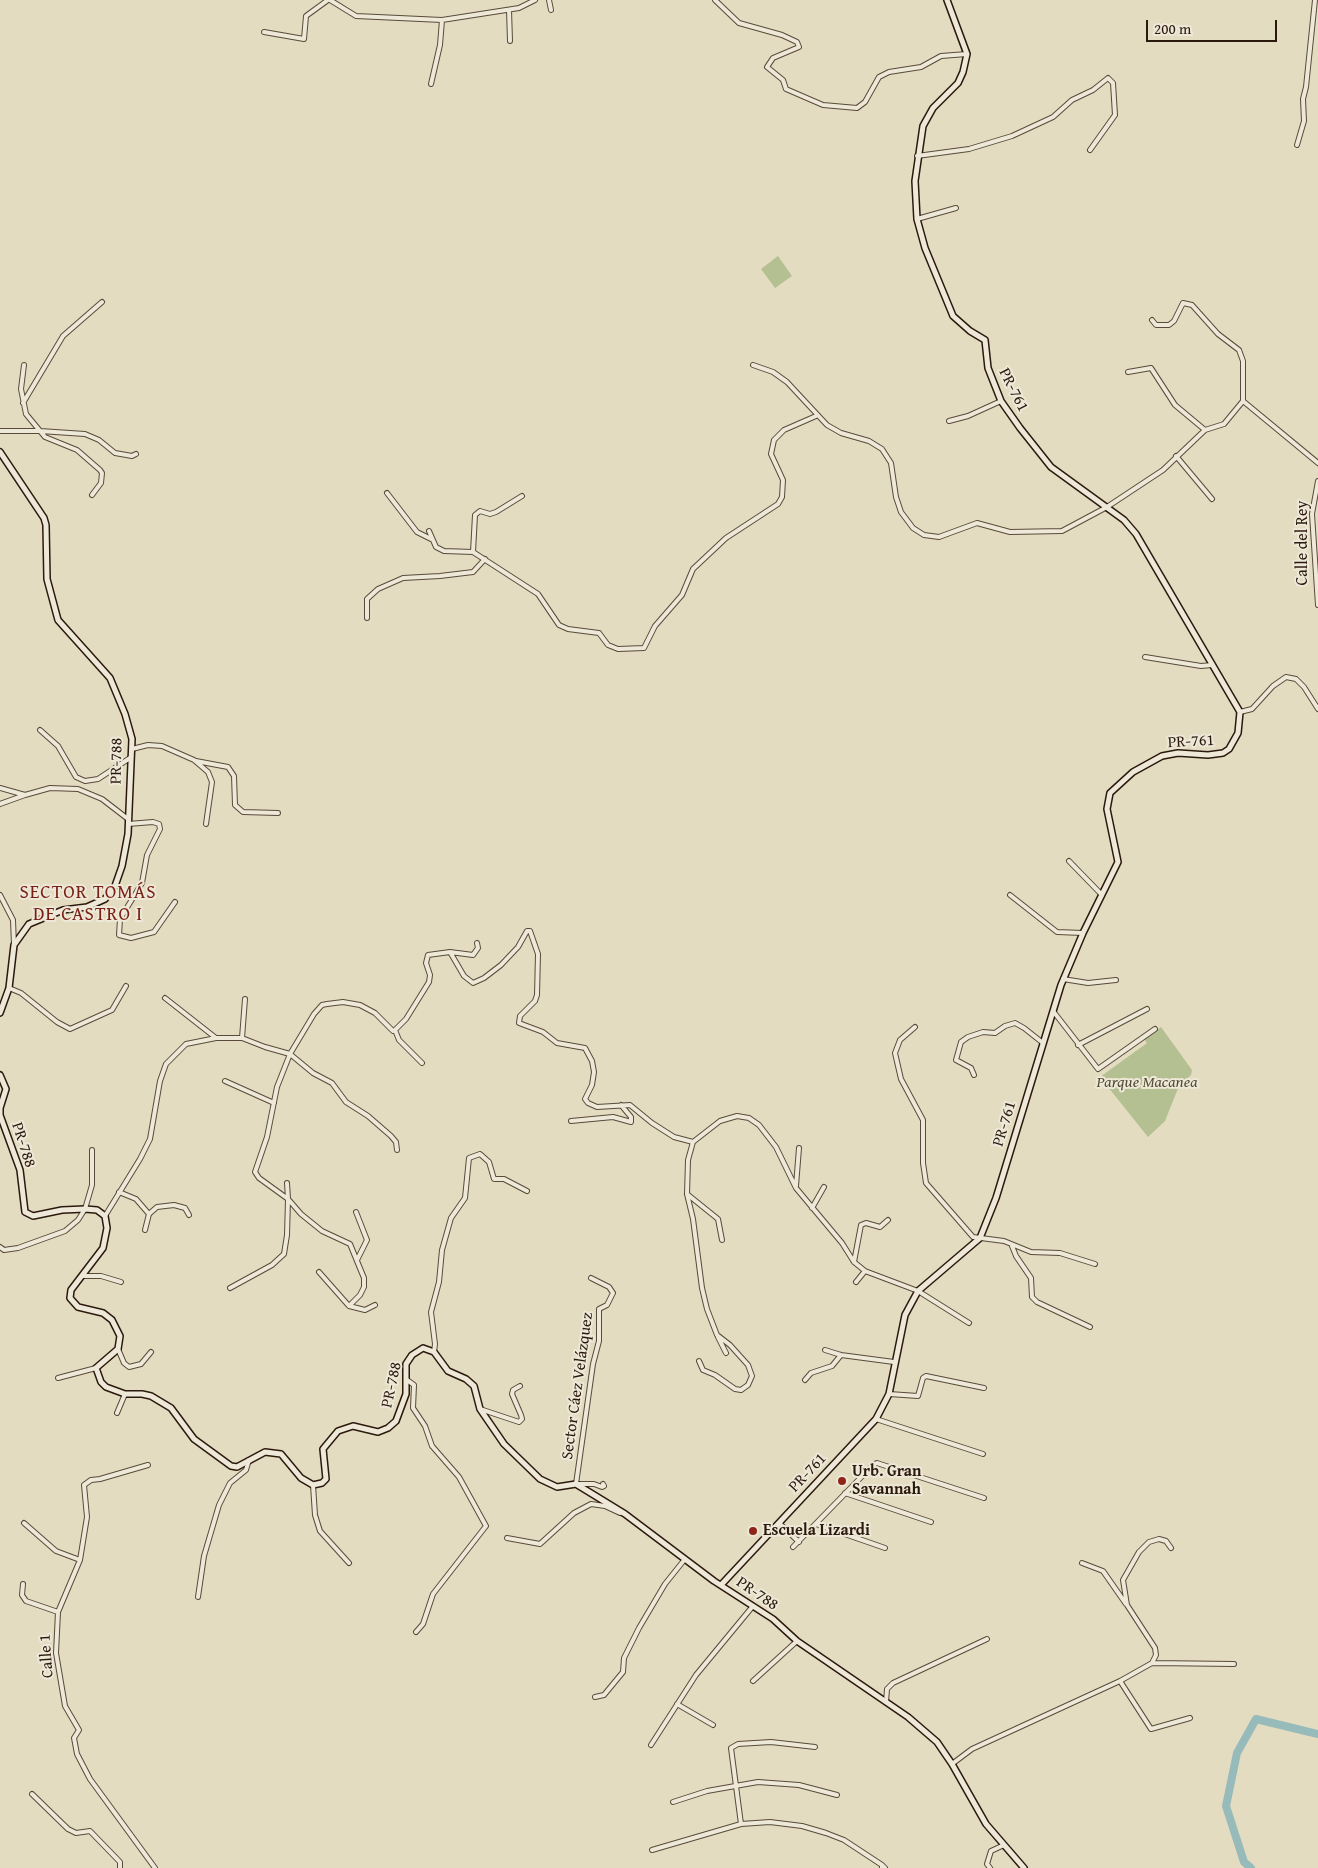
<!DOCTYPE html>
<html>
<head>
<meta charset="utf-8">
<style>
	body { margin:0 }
	#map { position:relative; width:1318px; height:1868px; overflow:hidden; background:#e3dcc1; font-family:"Gentium Book Plus",serif }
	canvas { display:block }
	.scale { position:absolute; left:1146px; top:20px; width:131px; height:22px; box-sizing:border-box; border:2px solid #2c190d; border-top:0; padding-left:6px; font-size:15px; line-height:18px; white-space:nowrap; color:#2c190d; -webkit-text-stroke:4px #ede8d7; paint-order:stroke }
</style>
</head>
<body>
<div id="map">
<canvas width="1318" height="1868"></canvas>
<div class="scale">200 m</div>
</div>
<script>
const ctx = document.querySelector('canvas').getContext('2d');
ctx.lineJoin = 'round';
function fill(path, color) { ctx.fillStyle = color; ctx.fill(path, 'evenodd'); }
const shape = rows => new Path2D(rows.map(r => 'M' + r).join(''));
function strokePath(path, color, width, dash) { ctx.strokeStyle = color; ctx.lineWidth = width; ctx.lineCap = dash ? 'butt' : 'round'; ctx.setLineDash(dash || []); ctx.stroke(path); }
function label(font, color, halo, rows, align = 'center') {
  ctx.font = font + ' "Gentium Book Plus",serif'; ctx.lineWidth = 4; ctx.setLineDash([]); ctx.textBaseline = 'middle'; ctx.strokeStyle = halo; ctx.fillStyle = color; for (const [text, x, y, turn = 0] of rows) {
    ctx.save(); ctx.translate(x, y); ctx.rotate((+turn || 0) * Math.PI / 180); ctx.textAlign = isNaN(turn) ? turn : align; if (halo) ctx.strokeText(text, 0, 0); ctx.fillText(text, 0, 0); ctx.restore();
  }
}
fill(shape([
	[778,256,792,276,775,288,761,269],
	[1161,1027,1192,1070,1191,1075,1179,1086,1165,1121,1148,1137,1100,1077,1147,1043,1144,1039]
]), '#b5c092');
strokePath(shape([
	[1251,1868,1244,1862,1226,1806,1237,1753,1256,1719,1318,1734]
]), '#97baba', 8);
const street = shape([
	[330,0,356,16,442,20,519,8,535,0],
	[549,0,551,10],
	[715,0,739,23,782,35,797,42,799,47,773,58,767,67,783,80,786,89,823,105,857,108,865,102,879,77,889,72,921,67,941,56,967,54],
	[509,10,510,41],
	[264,32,304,39,306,16,328,0],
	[431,84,440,45,442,20],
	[1297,145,1304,121,1303,99,1306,87,1315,0],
	[917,156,969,149,1012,136,1053,117,1072,100,1093,90,1108,78,1113,83,1115,115,1090,150],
	[917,219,956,208],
	[24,365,21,389,26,414,45,437,77,450,100,470,102,473,101,483,92,495],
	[753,365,773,372,787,382,827,425,841,433,869,441,882,449,891,463,896,497,901,512,913,528,924,535,939,537,977,523,1010,532,1062,531,1107,507,1163,470,1205,430,1224,424,1243,401,1243,361,1239,350,1218,334,1192,305,1183,303,1174,321,1169,325,1156,325,1152,320],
	[1128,372,1151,368,1175,405,1205,430],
	[1243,401,1318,463],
	[23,403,63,336,102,302],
	[949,421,968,416,1001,401],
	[0,431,40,431,85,434,99,440,115,453,132,456,136,454],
	[1176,456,1212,499],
	[1318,481,1312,514,1318,605],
	[387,493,417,532,431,539],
	[429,531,436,547,444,551,473,552,538,594,559,625,568,629,599,633,608,645,618,649,644,648,655,626,682,595,693,569,726,538,778,504,782,497,783,480,771,454,774,440,784,430,816,416],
	[473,552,475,515,480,511,490,514,496,512,522,496],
	[367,618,367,599,378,589,403,578,440,576,473,572,485,559],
	[1145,657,1201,666,1212,665],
	[1240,712,1252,709,1273,686,1286,677,1296,679,1304,687,1318,709],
	[40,730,58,746,76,777,85,781,98,779,130,758],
	[132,749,148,745,162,746,194,760,208,772,212,782,206,824],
	[196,761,228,767,234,776,235,805,243,812,278,813],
	[0,788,25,795,50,788,78,789,102,799,128,819],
	[0,804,25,795],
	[128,824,153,822,159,824,160,829,147,855,142,883,120,919,119,935,131,938,154,932,175,902],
	[1069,861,1102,895],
	[0,895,13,920,14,945],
	[1010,895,1057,932,1083,933],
	[450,952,473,955,478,948,477,943],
	[1063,979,1088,983,1116,980],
	[9,988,21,993,57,1022,70,1029,112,1010,126,986],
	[165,998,216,1038,242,1038,265,1047,290,1054,313,1073,332,1083,346,1102,368,1116,391,1136,396,1142,397,1150],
	[1053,1011,1098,1069,1155,1029],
	[915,1027,900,1040,895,1053,901,1079,923,1120,923,1163,926,1183,973,1237,1004,1241,1031,1252,1060,1253,1095,1264],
	[395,1030,399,1040,422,1063],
	[242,1038,245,999],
	[1078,1045,1147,1009],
	[974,1075,971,1068,956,1060,961,1042,968,1037,983,1032,995,1033,1005,1026,1015,1023,1024,1028,1043,1043],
	[225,1081,274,1103],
	[571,1121,613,1117,631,1122,631,1117,621,1105],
	[693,1142,688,1160,687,1194,693,1219,702,1288,707,1309,717,1335,730,1345,748,1365,752,1376,748,1385,741,1390,735,1389,715,1375,703,1370,699,1361],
	[287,1183,288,1199,301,1214,322,1231,350,1244,364,1278,364,1287,360,1295,349,1306],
	[796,1186,799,1148],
	[119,1192,136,1199,149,1214,145,1230],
	[687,1194,718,1219,722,1240],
	[812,1208,824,1187],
	[356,1212,367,1240,357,1260],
	[149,1214,157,1207,174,1205,185,1208,189,1215],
	[105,1216,140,1159,150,1139,160,1081,166,1064,186,1044,216,1038],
	[1012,1246,1016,1256,1031,1278,1032,1297,1037,1302,1090,1327],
	[0,1247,4,1250,18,1248,65,1231,78,1220,85,1209,92,1185,92,1150],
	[854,1262,861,1225,866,1223,880,1227,888,1220],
	[319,1272,349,1306,365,1310,375,1305],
	[82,1276,101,1276,121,1282],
	[591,1278,609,1287,613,1293,607,1305,599,1309,599,1341,593,1364,576,1484,594,1484,602,1487,604,1486,603,1484],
	[856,1282,865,1271],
	[230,1288,272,1265,284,1254,287,1235,288,1199,259,1178,255,1172,267,1137,277,1087,290,1054,314,1014,322,1005,327,1004,343,1002,360,1005,375,1013,393,1031,395,1030,406,1019,429,982,430,975,426,963,428,955,450,952,464,976,473,983,484,978,501,965,518,947,527,931,530,931,538,954,537,995,535,1001,520,1016,519,1023,543,1032,557,1043,585,1048,592,1061,594,1072,592,1085,585,1099,588,1103,597,1107,630,1105,652,1123,674,1137,693,1142,720,1121,737,1116,749,1118,759,1125,776,1147,796,1188,842,1243,854,1262,865,1271,918,1291,969,1323],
	[718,1337,726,1353],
	[118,1349,124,1363,129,1367,141,1364,151,1352],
	[825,1350,841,1355,894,1362],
	[434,1352,435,1344,431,1312,439,1282,442,1250,451,1218,465,1198,469,1158,480,1154,489,1162,494,1179,504,1179,527,1191],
	[58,1378,96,1368],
	[407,1380,414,1385,413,1408,425,1426,432,1446,459,1477,486,1526,433,1594,423,1624,416,1632],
	[805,1380,811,1373,832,1366,841,1355],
	[889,1394,918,1396,923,1378,926,1376,984,1388],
	[480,1409,519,1422,522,1419,521,1415,512,1394,513,1390,520,1386],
	[117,1413,125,1394],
	[876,1419,983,1454],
	[148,1465,100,1479,91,1480,84,1485,87,1517,80,1560,58,1612,56,1653,65,1706,79,1730,74,1738,77,1754,90,1779,155,1868],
	[313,1485,315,1515,320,1531,349,1563],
	[845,1493,931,1522],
	[24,1523,56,1551,80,1560],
	[779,1523,799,1542],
	[816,1524,885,1548],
	[507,1538,540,1544,574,1513,591,1504,605,1506,620,1513],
	[793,1547,873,1465,877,1463,984,1498],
	[1082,1563,1103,1571,1126,1604],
	[23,1584,22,1595,26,1601,58,1612],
	[198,1597,204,1556,219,1505,230,1483,246,1470,249,1460],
	[1152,1663,1234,1664],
	[753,1681,797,1641],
	[1120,1681,1151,1729,1190,1718],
	[595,1697,604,1695,623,1672,624,1658,639,1628,665,1584,685,1559],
	[886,1702,887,1689,893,1683,987,1639],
	[677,1704,713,1725],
	[651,1745,696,1675,753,1606],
	[952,1764,972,1749,1120,1681,1152,1663,1156,1655,1155,1648,1127,1605,1123,1580,1139,1552,1149,1542,1159,1539,1166,1541,1171,1548],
	[32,1794,68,1829,76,1833,90,1831,120,1862,120,1868],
	[673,1802,707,1791,758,1782,799,1785,837,1795],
	[741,1824,731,1748,738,1744,771,1742,815,1747],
	[652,1850,741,1824,770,1822,802,1826,826,1833,844,1840,882,1865],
	[882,1868,882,1865,885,1868],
	[990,1868,987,1864,991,1851,1004,1845]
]);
const secondary = shape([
	[0,452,44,518,46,525,47,579,58,620,110,678,125,714,132,739,128,834,122,866,115,886,105,899,87,907,63,910,29,924,14,945,9,988,0,1013],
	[0,1075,6,1089,0,1108],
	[0,1109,0,1115,20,1170,25,1212,33,1216,62,1210,85,1209,97,1210,105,1216,107,1228,103,1248,71,1290,70,1298,78,1307,103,1313,112,1320,120,1336,118,1349,96,1368,101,1382,106,1387,125,1394,142,1394,151,1396,171,1408,194,1439,231,1466,237,1467,265,1452,281,1454,301,1478,313,1485,322,1483,326,1479,323,1449,338,1431,353,1426,378,1432,388,1428,396,1421,406,1394,406,1364,412,1355,423,1348,434,1352,448,1371,466,1379,474,1386,480,1409,504,1444,540,1479,557,1487,576,1484,625,1514,714,1581,773,1619,797,1641,908,1717,937,1742,952,1764,986,1824,1024,1868],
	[721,1585,876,1419,889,1394,905,1315,918,1291,980,1238,996,1198,1061,985,1083,933,1118,862,1107,809,1110,793,1133,772,1162,756,1178,753,1208,755,1223,753,1229,749,1238,733,1240,712,1136,534,1124,520,1051,467,1020,428,1001,401,988,368,985,340,970,331,953,316,925,248,917,219,915,181,923,126,933,108,958,83,963,72,967,54,947,0]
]);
strokePath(street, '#5a4a3a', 6);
strokePath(secondary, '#2c190d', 8);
strokePath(street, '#ede8d7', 4);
strokePath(secondary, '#ede8d7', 5);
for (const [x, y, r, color] of [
	[842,1481,5,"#8f2418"],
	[753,1531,5,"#8f2418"]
]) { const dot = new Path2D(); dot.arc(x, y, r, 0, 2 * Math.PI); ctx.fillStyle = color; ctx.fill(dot); strokePath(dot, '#ede8d7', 2); }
label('16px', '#2c190d', '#ede8d7', [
	["PR-761",1013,390,63],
	["Calle del Rey",1303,543,-90],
	["PR-761",1191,742,-3],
	["PR-788",117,761,-89],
	["PR-761",1005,1124,-73],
	["PR-788",23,1145,72],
	["PR-788",392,1385,-78],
	["Sector Cáez Velázquez",578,1386,-82],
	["PR-761",808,1473,-47],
	["PR-788",757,1594,34],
	["Calle 1",47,1656,-94]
]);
label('italic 16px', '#554b35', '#ede8d7', [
	["Parque Macanea",1147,1083]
]);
label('bold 16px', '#2c190d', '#ede8d7', [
	["Urb. Gran",852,1472],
	["Savannah",852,1490],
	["Escuela Lizardi",763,1531]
], 'left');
ctx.letterSpacing = '1px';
label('19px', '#7a1f14', '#ede8d7', [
	["SECTOR TOMÁS",88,893],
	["DE CASTRO I",88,915]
]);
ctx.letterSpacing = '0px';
</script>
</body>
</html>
